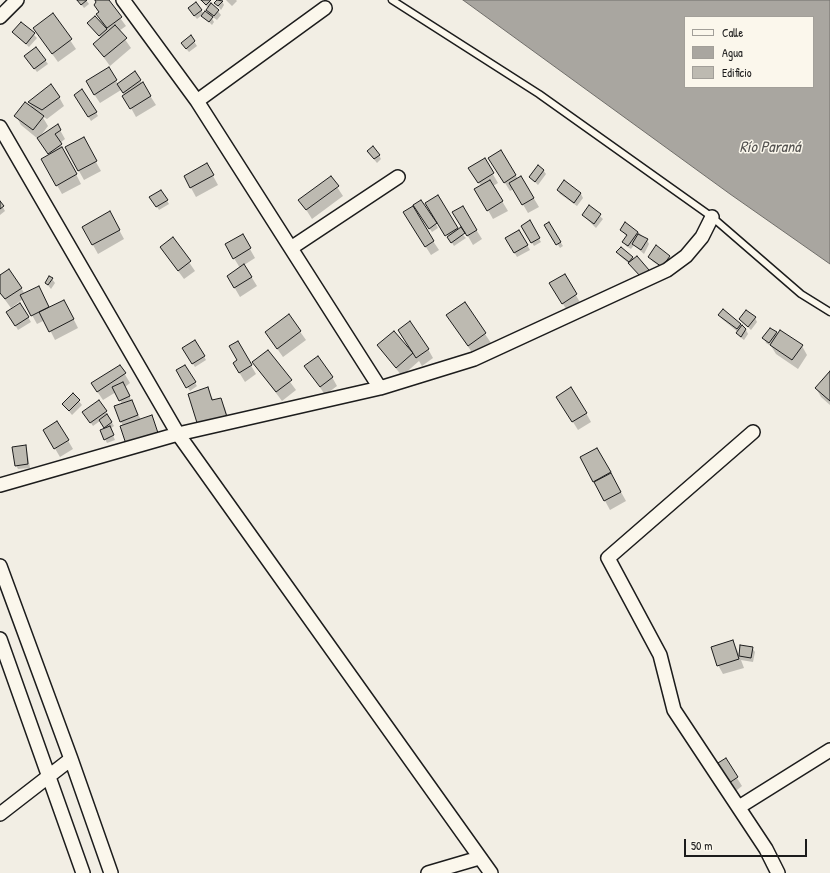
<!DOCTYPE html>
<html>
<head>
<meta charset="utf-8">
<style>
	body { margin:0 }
	#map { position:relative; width:830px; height:873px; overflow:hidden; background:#f2eee4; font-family:"Patrick Hand",sans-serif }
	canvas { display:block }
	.legend { position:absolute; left:684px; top:16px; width:130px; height:72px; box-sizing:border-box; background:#fbf7ec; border:1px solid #a29f99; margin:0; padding:5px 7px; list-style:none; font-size:12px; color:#1c1c1c }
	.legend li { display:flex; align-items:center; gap:8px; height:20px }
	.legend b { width:20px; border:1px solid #a29f99 }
	.scale { position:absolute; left:684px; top:839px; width:123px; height:18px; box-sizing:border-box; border:2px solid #1c1c1c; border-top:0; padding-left:5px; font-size:12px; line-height:14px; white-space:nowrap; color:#1c1c1c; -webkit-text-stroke:3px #fbf7ec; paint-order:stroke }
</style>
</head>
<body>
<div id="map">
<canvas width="830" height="873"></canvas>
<ul class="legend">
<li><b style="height:5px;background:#fbf7ec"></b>Calle</li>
<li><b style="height:11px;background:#a9a6a0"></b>Agua</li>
<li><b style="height:11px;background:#bdbab1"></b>Edificio</li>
</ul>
<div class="scale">50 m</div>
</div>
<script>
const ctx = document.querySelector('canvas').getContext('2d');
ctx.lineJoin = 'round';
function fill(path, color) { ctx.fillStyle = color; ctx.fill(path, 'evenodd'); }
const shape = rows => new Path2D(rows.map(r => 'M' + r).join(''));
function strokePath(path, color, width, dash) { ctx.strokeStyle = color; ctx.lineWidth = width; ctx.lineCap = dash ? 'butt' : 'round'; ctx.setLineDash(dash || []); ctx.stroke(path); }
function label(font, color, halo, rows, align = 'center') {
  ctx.font = font + ' "Patrick Hand",sans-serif'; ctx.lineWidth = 3; ctx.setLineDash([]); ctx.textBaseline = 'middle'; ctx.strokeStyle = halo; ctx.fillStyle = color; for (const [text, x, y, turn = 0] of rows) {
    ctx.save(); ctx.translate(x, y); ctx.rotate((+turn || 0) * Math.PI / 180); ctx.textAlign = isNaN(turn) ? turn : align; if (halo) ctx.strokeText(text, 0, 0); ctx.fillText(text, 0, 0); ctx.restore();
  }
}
const water = shape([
	[463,0,830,0,830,264,730,194,463,0],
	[685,17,813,17,813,87,685,87,685,17]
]);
fill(water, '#a9a6a0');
strokePath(water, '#716f6b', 1);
fill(shape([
	[78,0,86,0,89,4,84,8],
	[95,0,107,0,126,26,119,31,131,48,110,66,94,44,101,38,88,23,104,27,97,14,99,13,95,5,97,3],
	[201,0,209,0,221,15,217,20,210,15,214,22,212,25,202,15,197,19,192,13,201,10,204,14,211,18,207,10,208,8],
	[218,0,222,1,224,5,221,10,215,3],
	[226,0,236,0,237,1,232,6],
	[53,15,76,49,58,62,40,37],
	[22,23,37,38,29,47,14,33],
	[191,37,197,46,189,52,182,44],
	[28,60,45,60,48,64,37,72],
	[108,68,118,84,140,80,156,105,136,117,121,90,100,103,92,91],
	[82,90,98,116,91,121,75,95],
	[59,97,64,106,47,119,42,116,48,126,39,138,60,130,65,139,60,143,81,184,62,194,42,159,49,155,38,139,21,125,16,116,33,109,29,102],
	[83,139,101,171,84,180,66,148],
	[368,152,379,155,381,159,377,163],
	[501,152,518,179,521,177,539,207,528,213,514,189,510,191,490,159],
	[484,159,498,183,493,186,508,211,493,219,476,189,481,186,470,168],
	[207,165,218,185,196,197,185,177],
	[543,170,546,174,538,185,530,177],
	[331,178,343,196,312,219,300,200],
	[564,182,581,194,583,198,577,206,560,194,558,190],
	[161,191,169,204,159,210,151,197],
	[438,196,458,230,466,238,454,246,427,203],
	[0,202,5,211,0,215],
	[462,207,482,239,473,245,454,212],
	[590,207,603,219,596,228,583,215],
	[416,209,436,224,438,228,432,232],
	[110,213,124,239,98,254,83,227],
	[410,222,433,241,439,250,431,255],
	[529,222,541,242,534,246,522,226],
	[549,223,563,246,560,248,545,225],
	[621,230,638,232,647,240,649,244,644,254,634,245,631,249,626,246,624,242,627,237],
	[519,231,530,250,517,257,506,238],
	[242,235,255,258,244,265,257,286,240,297,233,285,240,268,226,245],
	[173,239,195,271,184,279,167,256],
	[621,248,648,270,650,274,633,267,620,256,618,252],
	[649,257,669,257,672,261,665,270,652,261],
	[564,275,581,304,568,312,550,283],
	[0,277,21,288,25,294,43,296,50,308,69,310,78,328,55,340,45,320,37,324,23,299,11,308,0,293],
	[52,279,55,283,51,289,46,283],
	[20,304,31,322,18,330,8,312],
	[465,304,491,343,473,354,453,324],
	[723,310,746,330,748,334,744,340,740,337,738,332,722,319,719,315],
	[289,316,306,340,283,357,266,333],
	[755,318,757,322,751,330,740,320],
	[776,333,777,336,802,346,807,355,798,369,776,354,771,346,766,343,764,338],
	[195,341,206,360,195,367,183,348],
	[237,342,256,374,245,382,234,364,239,361],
	[378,346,411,353,428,349,433,358,422,366,419,361,402,376],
	[267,351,296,390,282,401,253,362],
	[120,366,130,383,125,387,141,420,151,417,162,443,123,426,121,422,122,404,116,392,103,400,92,384],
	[185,366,197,386,190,391,177,371],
	[306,366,332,377,337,386,325,395],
	[830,372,830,405,821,397,816,388],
	[208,389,214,401,220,399,225,408,231,426,204,434],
	[73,394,82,405,72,415,63,404],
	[563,406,586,413,591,422,578,430],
	[106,412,114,426,110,429,115,440,107,443,105,439,105,429,100,421,93,426,86,416],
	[57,422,73,449,60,457,44,430],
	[25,446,27,450,30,468,18,469,16,465],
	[597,449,626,501,610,510,581,457],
	[733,641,740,656,752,648,755,652,753,662,741,660,744,668,723,674,718,665],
	[725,759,742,786,732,794]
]), '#0003');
const building = shape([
	[77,0,87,0,81,5,77,0],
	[95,0,109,0,122,17,107,28,96,14,99,12,94,5,96,2,95,0],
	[201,0,211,0,206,5,201,0],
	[217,0,223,1,218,6,214,3,217,0],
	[196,2,202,10,194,16,188,8,196,2],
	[211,3,219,10,214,16,206,10,211,3],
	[205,11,213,17,209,22,201,16,205,11],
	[53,13,72,39,52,54,33,28,53,13],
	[95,16,107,29,99,36,87,23,95,16],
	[21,22,35,33,26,44,12,32,21,22],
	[115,25,127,38,104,57,93,44,115,25],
	[191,35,195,41,186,49,181,43,191,35],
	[36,47,46,60,34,69,24,56,36,47],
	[109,67,117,80,94,95,86,81,109,67],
	[135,71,141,80,123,93,117,84,135,71],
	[143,82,151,96,130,109,122,96,143,82],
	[51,84,60,97,42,110,28,102,51,84],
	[82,89,97,112,88,117,74,95,82,89],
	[25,102,44,116,33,130,14,116,25,102],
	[58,124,61,130,55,134,62,144,48,154,37,138,58,124],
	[84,137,97,161,78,171,65,147,84,137],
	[373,146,380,155,374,159,367,151,373,146],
	[62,147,77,174,56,186,41,159,62,147],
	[501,150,516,175,504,183,488,158,501,150],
	[485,158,494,173,478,183,468,168,485,158],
	[207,163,214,175,190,188,184,176,207,163],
	[538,165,544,170,535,182,529,177,538,165],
	[331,176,339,186,306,210,298,200,331,176],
	[521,176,534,198,522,205,509,183,521,176],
	[490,180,503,201,487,211,474,189,490,180],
	[564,180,581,193,574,203,557,190,564,180],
	[161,190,168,200,156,207,149,197,161,190],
	[438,195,458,228,445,236,425,203,438,195],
	[421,200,437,223,429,229,413,205,421,200],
	[0,201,4,206,0,209,0,201],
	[589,205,601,214,594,224,582,215,589,205],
	[413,206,434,241,425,247,403,212,413,206],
	[463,206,477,230,467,236,452,212,463,206],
	[110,211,120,230,92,245,82,227,110,211],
	[530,220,540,238,531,243,521,226,530,220],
	[549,222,561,242,556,245,544,225,549,222],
	[625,222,638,232,628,246,622,242,627,235,620,230,625,222],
	[461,227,465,233,451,243,447,237,461,227],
	[519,230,528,245,514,253,505,238,519,230],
	[243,234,251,248,233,259,225,244,243,234],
	[638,234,648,239,641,250,632,244,638,234],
	[173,237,191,261,178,271,160,247,173,237],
	[656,245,670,256,662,267,648,257,656,245],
	[621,247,633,257,629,262,616,252,621,247],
	[637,256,649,270,641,277,628,263,637,256],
	[244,264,252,277,234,288,227,276,244,264],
	[9,269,22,288,5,299,0,293,0,275,9,269],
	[565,274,577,294,562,304,549,283,565,274],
	[49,276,53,278,48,285,45,283,49,276],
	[39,286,49,307,31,316,20,295,39,286],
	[64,300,74,319,49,332,39,312,64,300],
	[465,302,486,333,468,346,446,315,465,302],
	[20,303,29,317,15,326,6,312,20,303],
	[723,309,741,324,737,329,718,315,723,309],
	[746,310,756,317,748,327,739,319,746,310],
	[289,314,301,331,277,349,265,332,289,314],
	[410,321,429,349,416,358,398,330,410,321],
	[742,325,746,329,741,337,736,333,742,325],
	[770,328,777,332,769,343,762,338,770,328],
	[780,330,803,345,792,360,770,345,780,330],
	[394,331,413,353,396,368,377,345,394,331],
	[195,340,205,356,192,364,182,348,195,340],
	[238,341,252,365,239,373,233,363,237,360,229,346,238,341],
	[268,350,292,380,276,392,252,362,268,350],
	[318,356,333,377,320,387,304,366,318,356],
	[120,365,126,373,97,392,91,383,120,365],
	[185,365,196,382,186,388,176,370,185,365],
	[830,371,830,401,815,388,830,371],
	[123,382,130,396,119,401,112,387,123,382],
	[208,387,212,400,221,398,227,417,198,426,188,394,208,387],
	[571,387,587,413,572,422,556,397,571,387],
	[73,393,80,400,69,411,62,404,73,393],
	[99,400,107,411,90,423,82,412,99,400],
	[132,400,138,415,120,422,114,406,132,400],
	[107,414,112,422,104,428,99,420,107,414],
	[152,415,158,433,126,444,120,426,152,415],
	[57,421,69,440,54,449,43,430,57,421],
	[110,426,114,435,104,440,100,430,110,426],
	[26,445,28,464,15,466,12,447,26,445],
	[597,448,611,472,593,482,580,457,597,448],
	[611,473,621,492,604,501,594,482,611,473],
	[733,640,739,659,717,666,711,647,733,640],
	[740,645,753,647,751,658,739,656,740,645],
	[726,758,738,777,726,785,713,766,726,758]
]);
fill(building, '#bdbab1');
strokePath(building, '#1c1c1c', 1);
const service = shape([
	[392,0,539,94,712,217,801,294,830,312]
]);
const minor = shape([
	[123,0,197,101,380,388],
	[0,17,17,0],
	[197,101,325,8],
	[0,127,178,434,491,873],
	[291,248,398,177],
	[753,432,608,558,660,655,674,710,766,849,778,873],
	[0,485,178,434,380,388,474,359,667,270,686,256,702,237,712,217],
	[0,566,71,759,111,873],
	[0,639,83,873],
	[739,807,830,750],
	[0,814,71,759],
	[428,873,479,858]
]);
strokePath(service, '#1c1c1c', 9);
strokePath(minor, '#1c1c1c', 16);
strokePath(service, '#fbf7ec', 6);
strokePath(minor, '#fbf7ec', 13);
label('italic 16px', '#545351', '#fbf7ec', [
	["Río Paraná",770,148]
]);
</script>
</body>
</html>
